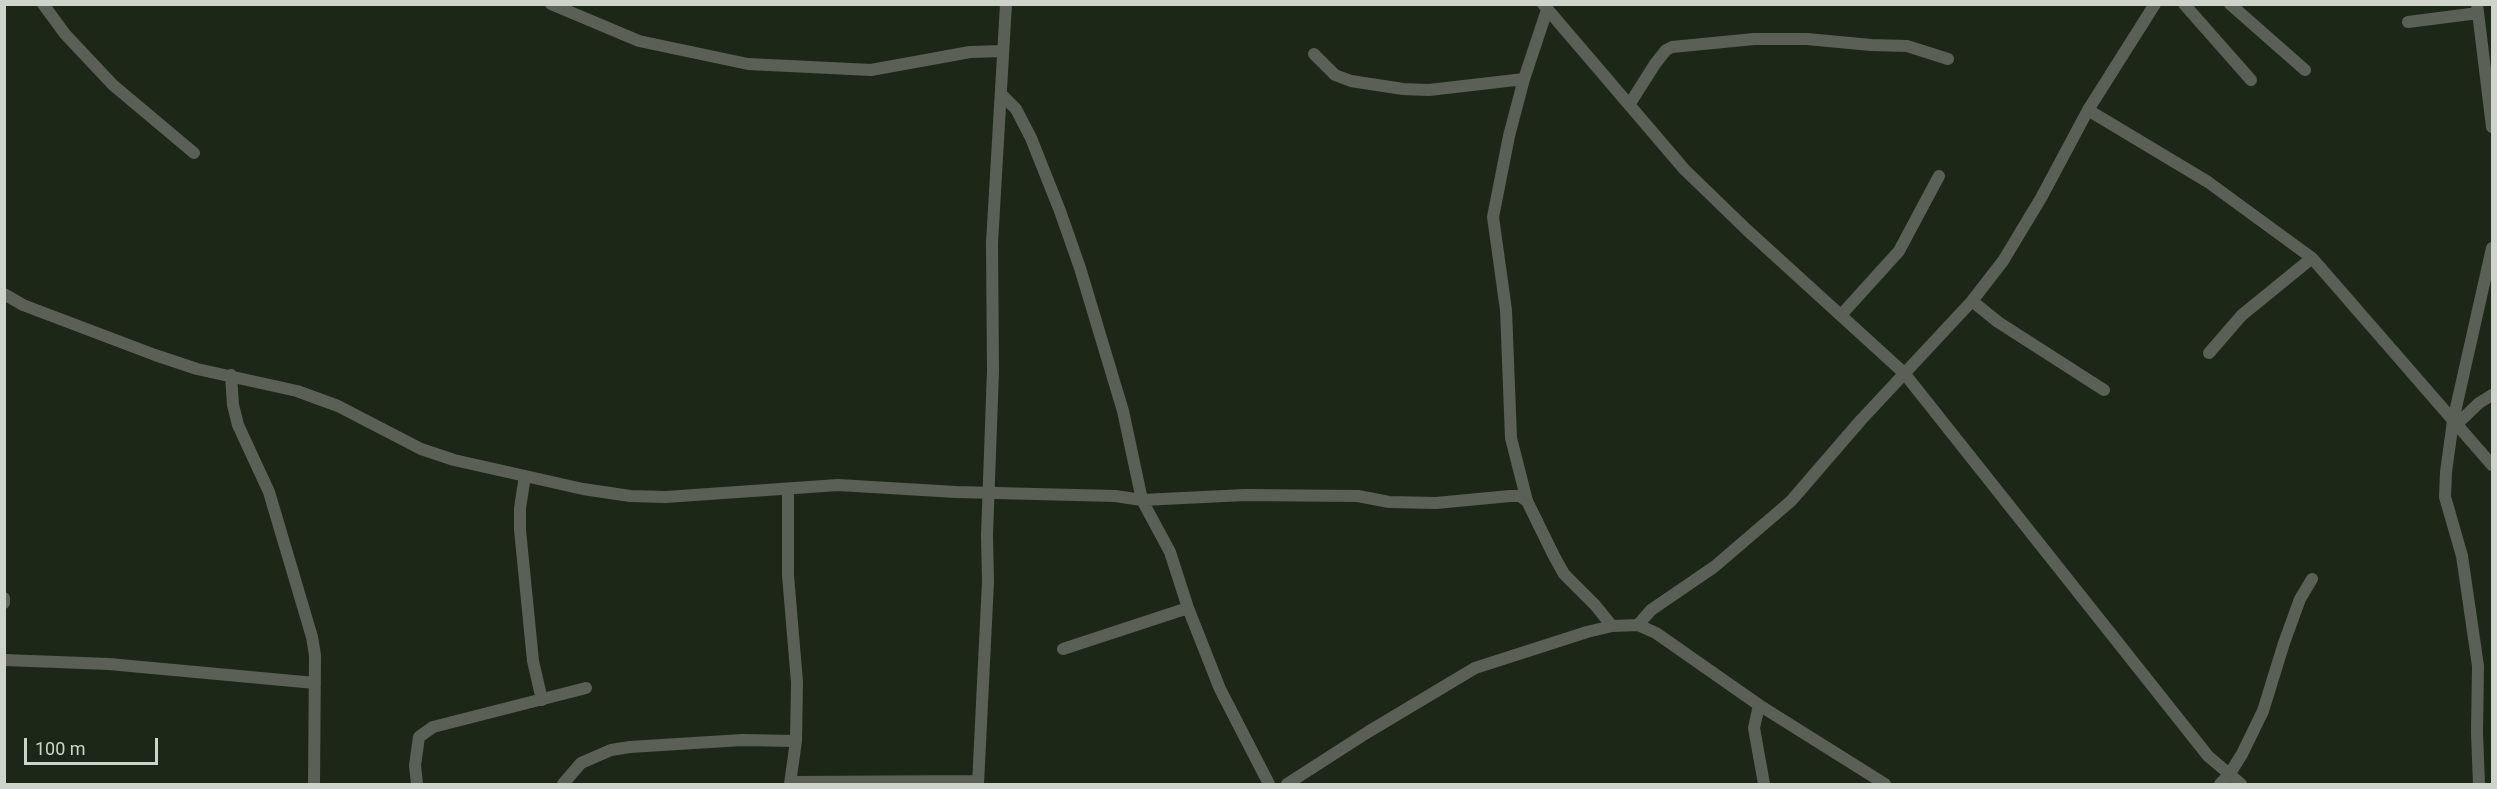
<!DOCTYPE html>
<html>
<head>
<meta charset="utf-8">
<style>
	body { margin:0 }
	#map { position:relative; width:2497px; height:789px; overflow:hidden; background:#1d2717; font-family:Roboto,sans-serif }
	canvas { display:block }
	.frame { position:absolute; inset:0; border:6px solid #ced4c9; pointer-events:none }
	.scale { position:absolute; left:24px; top:738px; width:134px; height:27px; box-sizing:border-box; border:3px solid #ced4c9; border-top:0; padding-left:8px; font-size:18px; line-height:21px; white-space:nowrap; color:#ced4c9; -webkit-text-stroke:4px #1d2717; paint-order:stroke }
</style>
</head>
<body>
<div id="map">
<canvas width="2497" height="789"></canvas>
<div class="frame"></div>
<div class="scale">100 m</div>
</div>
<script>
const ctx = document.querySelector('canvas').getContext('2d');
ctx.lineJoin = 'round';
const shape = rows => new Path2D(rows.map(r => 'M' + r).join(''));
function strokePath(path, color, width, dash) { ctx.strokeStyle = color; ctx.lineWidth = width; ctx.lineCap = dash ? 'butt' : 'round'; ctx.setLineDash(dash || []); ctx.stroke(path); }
strokePath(shape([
	[43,4,65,34,113,85,194,153],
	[551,4,639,41,748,64,871,70,970,52,1003,51],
	[1543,4,1684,169,1747,230,1904,373,2208,756,2241,784],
	[2184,4,2251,80],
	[2230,4,2305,70],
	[2477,4,2492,127],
	[1547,10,1524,79,1509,136,1493,217,1506,310,1511,438,1527,501,1554,556,1564,574,1595,605,1612,626],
	[2408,22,2478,13],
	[1314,54,1335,75,1351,81,1403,89,1429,90,1524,79],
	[1001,94,1016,109,1031,138,1060,211,1080,268,1123,411,1142,500,1245,495,1358,496,1389,502,1436,503,1510,496,1520,496,1527,501],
	[1629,105,1655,64,1666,50,1672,47,1754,39,1807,39,1871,45,1907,46,1948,59],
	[2088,110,2208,182,2312,258,2492,465],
	[4,294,23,305,155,355,197,369,297,391,338,406,421,449,454,460,583,489,630,496,666,497,838,485,956,492,1115,496,1142,500,1170,552,1188,608,1220,689,1269,784],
	[1972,301,1998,322,2104,390],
	[1842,314,1899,251,1939,176],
	[2209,353,2242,315,2312,258],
	[231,375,233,405,238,425,269,492,312,637,315,655,314,784],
	[2456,425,2479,403,2492,395],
	[525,476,520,508,520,530,533,661,542,700],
	[788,489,788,575,797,682,796,741,790,784],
	[4,598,4,603],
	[1638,625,1651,610,1714,567,1791,501,1861,420,1972,301,2003,261,2041,198,2088,110,2155,4],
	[1063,649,1188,608],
	[4,660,109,664,315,683],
	[1759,705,1754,728,1764,784],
	[791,782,978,781],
	[417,784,415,765,419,737,433,727,586,688],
	[563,784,581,763,611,750,630,747,742,740,796,741],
	[978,784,988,582,987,535,993,371,992,243,1006,4],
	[1287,784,1368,732,1475,668,1587,632,1612,626,1638,625,1656,633,1759,705,1885,784],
	[2220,784,2229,775,2242,754,2263,711,2284,643,2300,599,2312,579],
	[2479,784,2477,733,2478,666,2462,556,2445,497,2446,472,2453,421,2492,248]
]), '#5b6057', 12);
</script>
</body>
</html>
